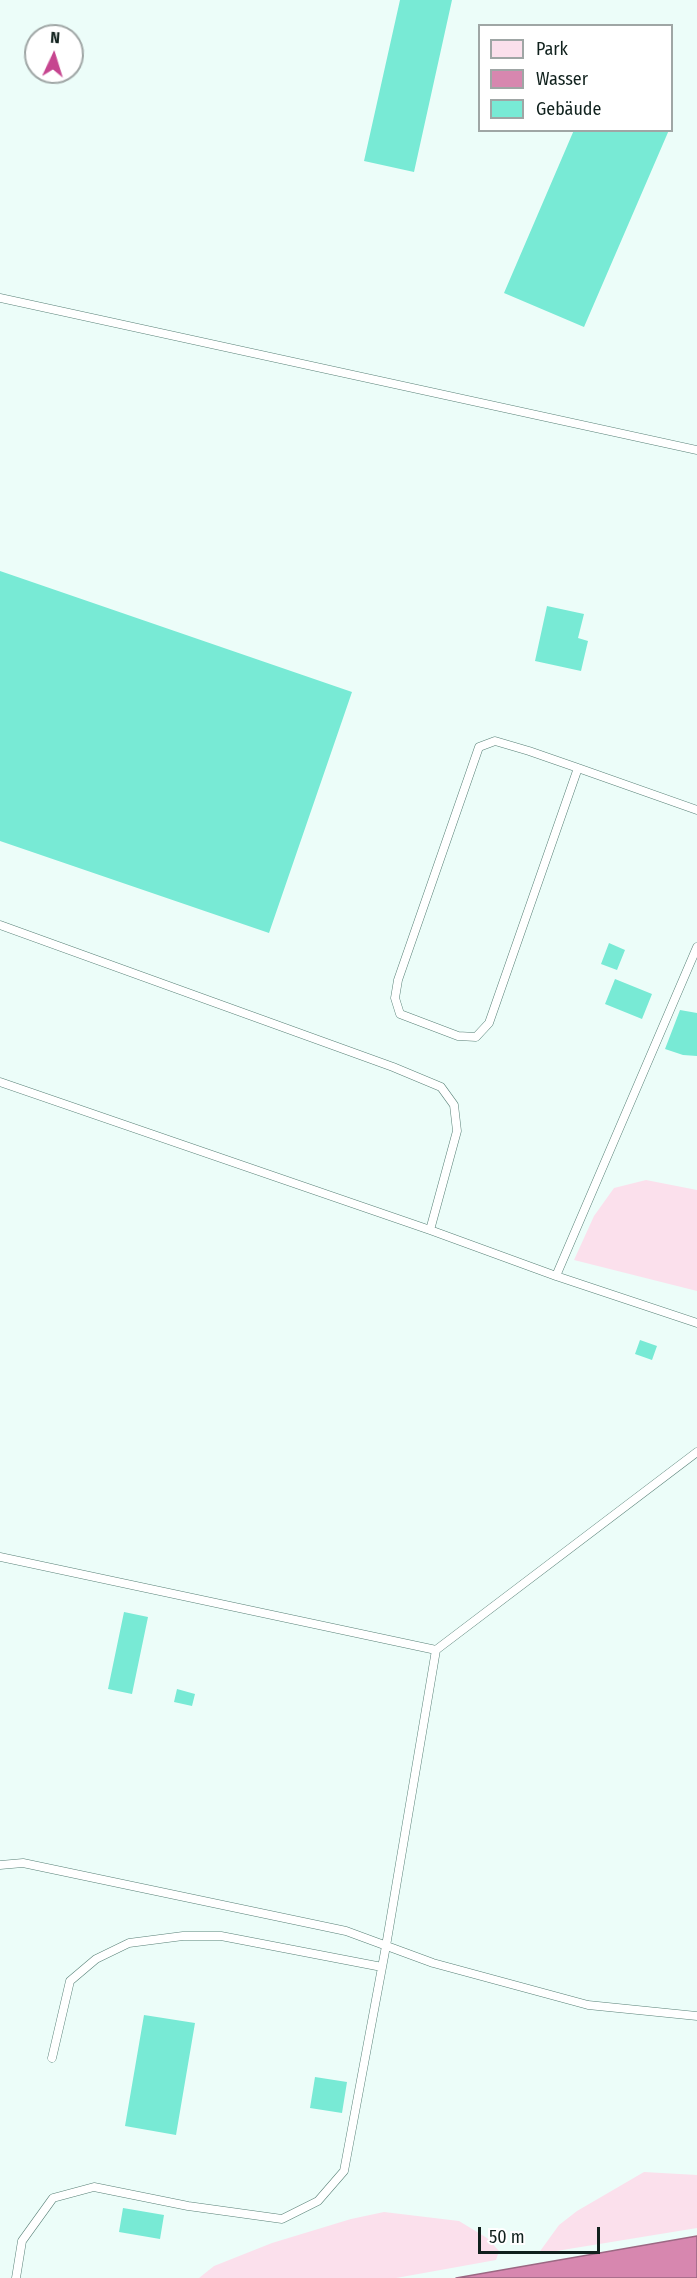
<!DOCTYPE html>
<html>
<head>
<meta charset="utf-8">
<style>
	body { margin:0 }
	#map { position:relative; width:697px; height:2278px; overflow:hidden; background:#ecfdf9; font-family:"Fira Sans Condensed",sans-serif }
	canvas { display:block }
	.legend { position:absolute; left:478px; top:24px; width:195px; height:108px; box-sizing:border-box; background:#fff; border:2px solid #9fa6a5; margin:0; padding:8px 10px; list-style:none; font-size:18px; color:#10211d }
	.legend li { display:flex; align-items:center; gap:12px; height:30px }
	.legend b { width:30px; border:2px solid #9fa6a5 }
	.north { position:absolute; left:24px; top:24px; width:60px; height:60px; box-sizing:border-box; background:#fff; border:2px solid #9fa6a5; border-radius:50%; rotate:4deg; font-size:16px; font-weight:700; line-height:24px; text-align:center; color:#10211d }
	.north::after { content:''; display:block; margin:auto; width:21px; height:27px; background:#c6458f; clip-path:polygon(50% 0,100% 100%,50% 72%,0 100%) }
	.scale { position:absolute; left:478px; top:2227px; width:122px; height:27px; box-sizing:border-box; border:3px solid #10211d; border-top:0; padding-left:8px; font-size:18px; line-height:21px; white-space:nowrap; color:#10211d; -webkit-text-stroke:4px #fff; paint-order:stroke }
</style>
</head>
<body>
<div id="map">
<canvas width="697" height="2278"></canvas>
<ul class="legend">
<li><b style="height:16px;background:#fbe0ec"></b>Park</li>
<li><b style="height:16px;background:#d787af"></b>Wasser</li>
<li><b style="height:16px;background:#78ead5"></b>Gebäude</li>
</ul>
<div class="north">N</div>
<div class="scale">50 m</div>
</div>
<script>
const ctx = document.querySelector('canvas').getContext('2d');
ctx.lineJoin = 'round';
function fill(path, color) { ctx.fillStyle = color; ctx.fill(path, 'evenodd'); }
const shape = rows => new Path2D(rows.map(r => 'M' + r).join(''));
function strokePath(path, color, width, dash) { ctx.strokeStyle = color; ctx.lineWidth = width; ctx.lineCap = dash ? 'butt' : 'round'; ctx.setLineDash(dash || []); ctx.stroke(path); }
fill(shape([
	[646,1180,697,1190,697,1291,574,1260,594,1216,614,1188],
	[644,2172,697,2175,697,2228,538,2254,559,2225,577,2211],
	[384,2212,459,2221,487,2238,499,2251,496,2260,396,2278,199,2278,214,2266,272,2243,351,2219]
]), '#fbe0ec');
const water = shape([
	[697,2236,697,2278,456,2278,697,2236]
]);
fill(water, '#d787af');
strokePath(water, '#9b6883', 1.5);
fill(shape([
	[400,0,452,0,414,172,364,161],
	[574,130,669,130,584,327,504,293],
	[0,571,352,692,269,933,0,841],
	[547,606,584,614,578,638,588,641,581,671,535,661],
	[609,943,625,950,617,970,601,964],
	[615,979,652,994,642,1019,605,1004],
	[680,1010,697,1013,697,1056,683,1055,665,1049],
	[640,1340,657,1346,652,1360,635,1354],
	[124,1612,148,1617,132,1694,108,1689],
	[177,1689,195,1694,192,1706,174,1702],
	[144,2015,195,2023,176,2135,125,2126],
	[315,2077,347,2082,342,2113,310,2108],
	[123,2208,164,2215,160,2239,119,2232]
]), '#78ead5');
const lane = shape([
	[0,298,697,450],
	[578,768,489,1023,476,1037,458,1036,400,1014,395,998,398,980,479,747,495,741,529,751,578,768,697,810],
	[0,925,393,1067,441,1087,454,1105,457,1131,430,1230],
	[0,1082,430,1230,556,1276,697,1323],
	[556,1276,697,947],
	[0,1557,436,1650,697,1452],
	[0,1865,23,1863,346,1931,433,1963,588,2005,697,2016],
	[52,2058,70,1981,96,1959,129,1943,183,1936,221,1936,382,1967],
	[16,2278,22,2241,53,2198,94,2187,188,2206,282,2219,318,2201,344,2171,386,1946,436,1650]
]);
strokePath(lane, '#588077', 9);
strokePath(lane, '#fff', 8);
</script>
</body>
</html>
